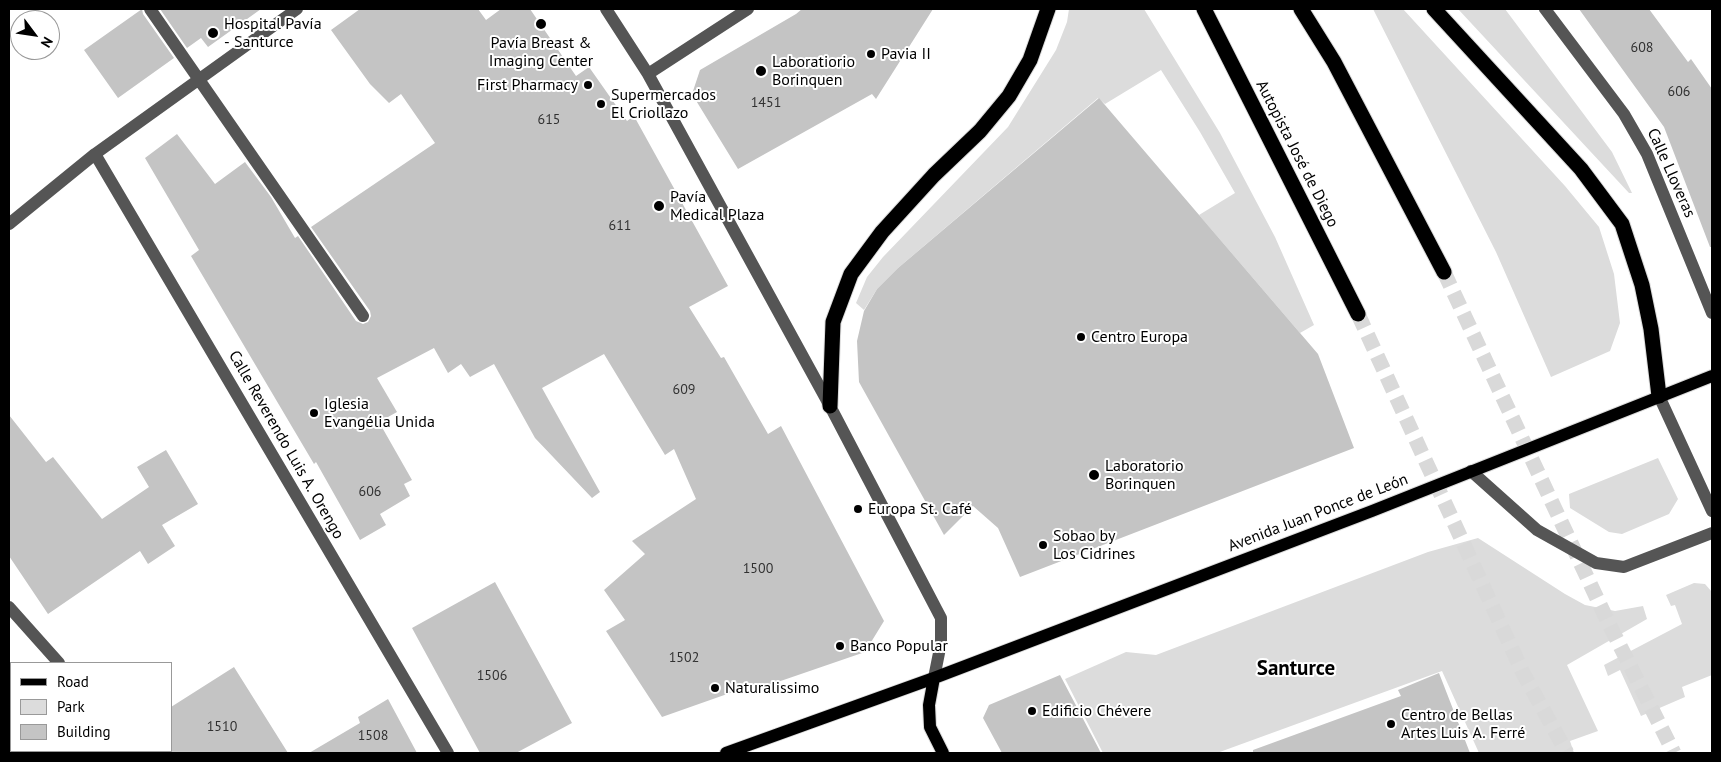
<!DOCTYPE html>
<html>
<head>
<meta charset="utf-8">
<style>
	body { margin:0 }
	#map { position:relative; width:1721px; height:762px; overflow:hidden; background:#fff; font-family:"PT Sans",sans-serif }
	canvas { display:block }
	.frame { position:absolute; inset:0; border:10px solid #000; pointer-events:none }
	.legend { position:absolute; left:10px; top:662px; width:162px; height:90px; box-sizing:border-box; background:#fff; border:1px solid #999; margin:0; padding:6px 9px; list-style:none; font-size:15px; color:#000 }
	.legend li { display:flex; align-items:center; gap:10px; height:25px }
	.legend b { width:25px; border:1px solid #999 }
	.north { position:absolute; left:10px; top:10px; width:50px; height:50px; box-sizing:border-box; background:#fff; border:1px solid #999; border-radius:50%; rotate:121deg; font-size:14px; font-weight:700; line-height:20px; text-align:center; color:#000 }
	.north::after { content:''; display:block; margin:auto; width:18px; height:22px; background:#000; clip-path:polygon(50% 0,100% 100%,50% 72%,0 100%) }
</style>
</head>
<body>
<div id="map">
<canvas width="1721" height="762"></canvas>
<div class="frame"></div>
<ul class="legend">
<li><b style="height:6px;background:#000"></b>Road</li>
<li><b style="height:14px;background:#dcdcdc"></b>Park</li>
<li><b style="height:14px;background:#c4c4c4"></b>Building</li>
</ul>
<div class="north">N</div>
</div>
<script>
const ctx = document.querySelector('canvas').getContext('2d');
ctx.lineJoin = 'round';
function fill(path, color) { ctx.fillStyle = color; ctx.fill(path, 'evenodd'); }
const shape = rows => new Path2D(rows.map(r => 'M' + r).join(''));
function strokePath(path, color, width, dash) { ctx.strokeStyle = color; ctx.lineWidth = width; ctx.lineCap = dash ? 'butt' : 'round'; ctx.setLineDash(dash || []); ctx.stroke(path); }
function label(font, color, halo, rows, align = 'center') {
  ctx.font = font + ' "PT Sans",sans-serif'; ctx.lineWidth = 4; ctx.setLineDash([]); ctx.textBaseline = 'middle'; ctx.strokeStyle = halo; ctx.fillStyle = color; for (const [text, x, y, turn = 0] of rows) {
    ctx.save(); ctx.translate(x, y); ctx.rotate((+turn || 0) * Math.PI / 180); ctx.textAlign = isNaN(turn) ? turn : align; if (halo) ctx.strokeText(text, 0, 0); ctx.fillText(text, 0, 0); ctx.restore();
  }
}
fill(shape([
	[1069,9,1144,9,1220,133,1275,237,1314,325,1300,333,1199,215,1235,193,1200,132,1161,70,1105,104,1098,98,898,268,877,289,864,310,856,303,867,277,883,257,1008,127,1056,50,1067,22],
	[1373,9,1403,9,1565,186,1599,227,1614,274,1620,323,1610,351,1551,377,1496,252],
	[1458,9,1505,9,1612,152,1632,193,1629,193],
	[1658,458,1678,499,1669,514,1622,534,1609,532,1570,508,1569,494],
	[1478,538,1565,594,1585,605,1615,611,1643,606,1647,619,1567,665,1598,731,1570,741,1574,753,1479,753,1442,671,1217,753,1103,753,1065,679,1126,652,1156,655,1428,552],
	[1694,583,1705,584,1712,592,1712,675,1682,687,1685,697,1641,716,1620,670,1608,676,1604,665,1682,624,1675,605,1671,606,1666,595]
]), '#dcdcdc');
fill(shape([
	[142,9,143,14,174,58,118,98,84,50],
	[160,9,261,9,208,47,201,38,187,48],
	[360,9,478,9,486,20,501,9,530,9,576,76,589,67,627,121,634,116,728,286,689,307,721,358,724,357,768,434,781,426,884,621,865,652,769,685,747,687,662,717,606,631,625,620,604,590,645,554,632,541,696,499,674,449,665,455,604,354,542,388,600,492,592,498,535,438,494,364,470,377,461,364,448,373,434,348,377,378,397,412,379,422,412,480,404,484,410,496,380,514,386,525,360,540,316,462,314,464,191,256,199,250,145,158,177,134,215,184,245,162,271,197,295,238,298,236,356,321,363,324,368,322,371,316,370,311,311,227,435,143,401,94,389,103,370,84,331,30],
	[802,9,933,9,876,99,872,94,738,169,692,94,700,70,796,14],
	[1579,9,1649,9,1688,62,1691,59,1712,89,1712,247,1710,247,1664,127],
	[1099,98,1318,354,1354,448,1020,577,998,528,973,506,944,535,859,382,857,341,864,311,877,289,898,268],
	[9,415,46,462,53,457,102,519,149,487,137,467,166,450,198,504,162,525,175,546,148,564,140,551,48,614,9,556],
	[495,582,572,723,516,753,480,753,412,628],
	[234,667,288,753,171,753,171,707],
	[1439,673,1470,753,1253,753,1253,750,1401,696,1398,690],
	[1060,675,1101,753,1002,753,983,718,989,705],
	[388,699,417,753,309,753,360,723,358,717]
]), '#c4c4c4');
strokePath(shape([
	[1444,272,1609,624,1674,753],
	[1358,314,1523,673,1567,753]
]), '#d9d9d9', 15, [15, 8]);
const major = shape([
	[934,678,929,705,930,727,943,753],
	[726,753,934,678,1372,511,1712,376]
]);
const highway = shape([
	[1204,9,1358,314],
	[1301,9,1334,62,1444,272],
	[1434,9,1581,169,1622,224,1642,285,1651,329,1659,396],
	[830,406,833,322,851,274,882,232,934,175,980,131,1009,96,1030,60,1048,9]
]);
strokePath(major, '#dbdbdb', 14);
strokePath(highway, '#dbdbdb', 17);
strokePath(shape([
	[150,9,363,316],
	[606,9,648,74,830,406,941,618,941,643,934,678],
	[1545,9,1624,114,1647,154,1712,313],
	[648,74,748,9],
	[95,154,448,753],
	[9,224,95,154,297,9],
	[1659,396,1712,511],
	[1471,471,1537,530,1596,563,1624,567,1712,533],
	[9,607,59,663],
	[132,751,133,753]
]), '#555', 12);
strokePath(major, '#000', 12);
strokePath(highway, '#000', 15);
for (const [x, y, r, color] of [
	[541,24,6,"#000"],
	[213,33,6,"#000"],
	[871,54,5,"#000"],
	[761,71,6,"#000"],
	[588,85,5,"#000"],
	[601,104,5,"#000"],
	[659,206,6,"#000"],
	[1081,337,5,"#000"],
	[314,413,5,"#000"],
	[1094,475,6,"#000"],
	[858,509,5,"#000"],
	[1043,545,5,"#000"],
	[840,646,5,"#000"],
	[715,688,5,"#000"],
	[1032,711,5,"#000"],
	[1391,724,5,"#000"]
]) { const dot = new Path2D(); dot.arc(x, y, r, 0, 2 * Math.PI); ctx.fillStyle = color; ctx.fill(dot); strokePath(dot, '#fff', 2); }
label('14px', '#313131', null, [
	["608",1642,48],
	["606",1679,92],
	["1451",766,103],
	["615",549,120],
	["611",620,226],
	["609",684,390],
	["606",370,492],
	["1500",758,569],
	["1502",684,658],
	["1506",492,676],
	["1510",222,727],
	["1508",373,736]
]);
label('16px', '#000', '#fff', [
	["Hospital Pavía",224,24],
	["- Santurce",224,42],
	["Pavía Breast &",541,43,"center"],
	["Imaging Center",541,61,"center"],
	["Pavia II",881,54],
	["Laboratiorio",772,62],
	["Borinquen",772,80],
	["First Pharmacy",578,85,"right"],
	["Supermercados",611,95],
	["El Criollazo",611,113],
	["Pavía",670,197],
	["Medical Plaza",670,215],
	["Centro Europa",1091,337],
	["Iglesia",324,404],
	["Evangélia Unida",324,422],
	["Laboratorio",1105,466],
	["Borinquen",1105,484],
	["Europa St. Café",868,509],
	["Sobao by",1053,536],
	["Los Cidrines",1053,554],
	["Banco Popular",850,646],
	["Naturalissimo",725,688],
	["Edificio Chévere",1042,711],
	["Centro de Bellas",1401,715],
	["Artes Luis A. Ferré",1401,733]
], 'left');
label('16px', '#000', '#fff', [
	["Autopista José de Diego",1297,154,63],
	["Calle Lloveras",1671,173,66],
	["Calle Reverendo Luis A. Orengo",286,445,60],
	["Avenida Juan Ponce de León",1318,513,-21]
]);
label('bold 21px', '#000', '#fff', [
	["Santurce",1296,669]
]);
</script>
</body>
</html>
